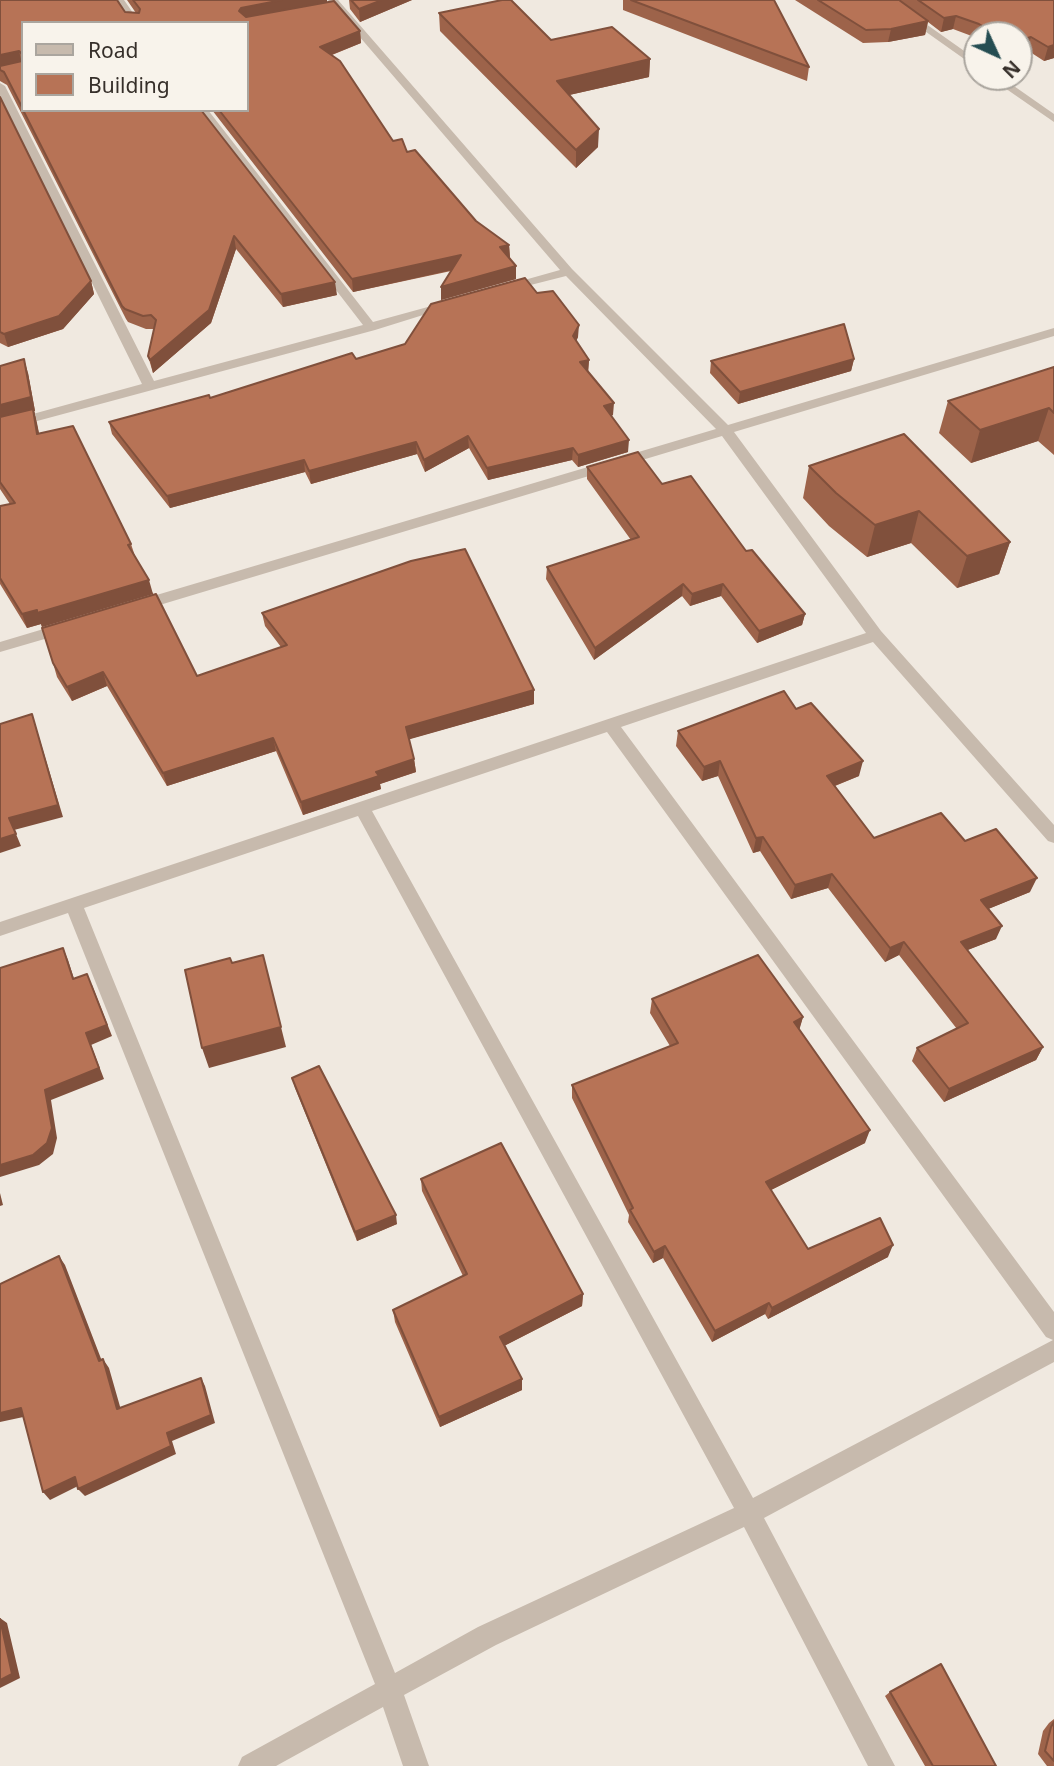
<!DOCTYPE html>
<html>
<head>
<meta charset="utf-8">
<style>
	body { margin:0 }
	#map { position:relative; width:1054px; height:1766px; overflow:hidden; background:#f0e9e0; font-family:"Noto Sans",sans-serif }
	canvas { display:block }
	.legend { position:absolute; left:21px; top:21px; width:228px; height:91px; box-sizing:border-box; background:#f8f3eb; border:2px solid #aaa59e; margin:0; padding:9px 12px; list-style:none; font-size:21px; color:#362f2a }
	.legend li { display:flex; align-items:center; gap:14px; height:35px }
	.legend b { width:35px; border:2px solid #aaa59e }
	.north { position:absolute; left:963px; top:21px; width:70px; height:70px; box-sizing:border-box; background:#f8f3eb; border:2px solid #aaa59e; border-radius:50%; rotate:135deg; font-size:19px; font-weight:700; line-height:28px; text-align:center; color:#362f2a }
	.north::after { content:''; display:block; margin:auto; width:24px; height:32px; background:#254d52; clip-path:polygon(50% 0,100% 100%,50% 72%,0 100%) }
</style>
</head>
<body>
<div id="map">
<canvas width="1054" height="1766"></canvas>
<ul class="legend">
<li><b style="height:9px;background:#c7baad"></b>Road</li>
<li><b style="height:19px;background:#b77356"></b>Building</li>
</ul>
<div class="north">N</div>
</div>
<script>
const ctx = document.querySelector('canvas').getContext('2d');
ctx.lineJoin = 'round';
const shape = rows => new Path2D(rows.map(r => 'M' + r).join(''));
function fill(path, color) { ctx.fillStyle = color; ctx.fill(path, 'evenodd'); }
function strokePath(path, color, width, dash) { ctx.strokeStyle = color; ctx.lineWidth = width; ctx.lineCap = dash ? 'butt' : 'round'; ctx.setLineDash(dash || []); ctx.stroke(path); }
fill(shape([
	[114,0,124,0,140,23,130,23,114,0],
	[328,0,338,0,572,269,728,425,1054,328,1054,336,734,432,881,631,1054,825,1054,843,1048,841,873,642,621,727,1054,1312,1054,1362,764,1518,895,1766,868,1766,744,1527,496,1645,404,1695,429,1766,403,1766,383,1707,276,1766,238,1766,242,1757,375,1684,68,913,0,936,0,922,866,633,722,436,143,610,133,610,130,606,133,602,716,429,566,276,503,292,503,286,560,270,328,0],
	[607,732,1046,1337,1053,1340,753,1498,372,811,607,732],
	[358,816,734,1508,478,1627,395,1673,84,908,358,816],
	[881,0,892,0,977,60,977,68,881,0],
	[989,77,1001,77,1054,114,1054,122,989,77],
	[0,83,5,86,154,381,363,325,197,110,208,110,373,322,446,302,452,306,375,330,0,431,0,423,142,384,0,97,0,83],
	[67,622,72,623,75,627,72,631,0,652,0,642,67,622]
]), '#c7baad');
fill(shape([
	[0,0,136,13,127,0,327,0,327,2,360,31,361,43,332,55,393,141,407,152,476,221,509,245,510,258,516,279,441,300,451,271,353,292,212,110,247,110,23,23,337,295,283,307,236,249,211,323,153,373,148,356,154,329,146,329,128,322,126,319,7,85,0,81],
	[349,0,412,0,360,22,350,9],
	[623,0,774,0,809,67,807,81,623,10],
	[795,0,1054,0,1054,58,1044,61,1027,50,1019,53,1019,35,977,35,977,38,953,29,941,32,928,22,925,35,888,42,863,43],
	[439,13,551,40,650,59,649,77,569,95,598,147,576,168,440,31],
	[0,97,91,281,94,294,63,329,8,347,0,343],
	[537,293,578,337,576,341,589,360,588,372,613,415,611,416,628,452,578,467,572,460,488,480,469,448,425,472,417,454,311,484,305,472,170,508,112,434,109,422,210,398,356,359,405,344],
	[854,359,851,371,738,404,710,373,711,361],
	[0,366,28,373,35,411,34,411,39,434,131,544,135,556,153,594,42,627,41,624,27,628,0,584,0,506,10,504,0,489],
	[1054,367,1054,455,1038,441,971,463,939,433,948,401],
	[809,466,1010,542,999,574,957,588,911,543,867,557,829,526,803,498],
	[587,467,662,484,746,551,805,614,802,625,757,643,721,596,690,606,682,596,594,660,546,579,547,567,631,540,587,479],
	[262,613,534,690,534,704,409,739,414,759,416,772,380,784,381,789,303,815,276,751,167,786,107,686,72,701,57,677,53,663,197,676,281,647,265,626],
	[796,709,859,776,835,786,874,838,965,841,1030,892,988,909,996,939,967,950,1043,1047,1036,1060,944,1102,912,1061,917,1048,957,1029,899,955,885,962,828,888,791,899,760,851,753,853,718,776,702,781,676,746,678,731],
	[652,999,803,1017,799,1029,865,1143,771,1190,808,1249,888,1257,768,1319,765,1314,712,1342,663,1258,653,1263,628,1222,629,1215,572,1098,572,1085,670,1046,650,1013],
	[292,1078,397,1224,357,1241,295,1088],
	[421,1179,583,1294,582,1306,504,1346,522,1379,522,1390,440,1427,395,1322,393,1310,463,1276,422,1191],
	[890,1692,996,1766,925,1766,885,1696],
	[1054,1719,1054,1766,1047,1766,1038,1754,1043,1731,1049,1723]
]), '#9d634a');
fill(shape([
	[282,0,327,0,327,3,242,20,239,11,241,8],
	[382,0,412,0,360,22,359,9],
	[956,16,953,29,941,32,944,18],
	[928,21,925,35,888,42,891,29],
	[360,31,361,43,321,59,320,47],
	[1031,37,1027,50,1019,53,1019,40],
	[1054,45,1054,58,1044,61,1048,47],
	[19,51,22,63,0,68,0,55],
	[650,59,649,77,556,98,557,81],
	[599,129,598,147,576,168,576,150],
	[234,236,236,249,211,323,153,373,150,360],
	[509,245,510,258,500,247],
	[461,255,461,268,353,292,352,279],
	[516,266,516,279,441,300,441,287],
	[91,281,94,294,63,329,8,347,4,334],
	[335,282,337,295,283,307,281,294],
	[579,325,578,337,573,348,573,336],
	[24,359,28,373,35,411,34,411,37,423,42,448,0,420,0,405],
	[854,359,851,371,738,404,740,392],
	[589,360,588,373,580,362],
	[614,403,613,415,603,418,604,406],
	[1049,408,1038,441,971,463,980,430],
	[468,436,469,448,425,472,424,460],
	[629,440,628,452,578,467,578,455],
	[416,442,417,454,311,484,309,471],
	[573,448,572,460,488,480,487,468],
	[304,460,305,472,170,508,167,496],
	[919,511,911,543,867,557,875,525],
	[1010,542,999,574,957,588,967,556],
	[149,580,153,594,42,627,41,624,27,628,22,614],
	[683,584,682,596,594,660,595,648],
	[723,584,721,596,690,606,692,594],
	[805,614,802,625,757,643,759,631],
	[103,672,107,686,72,701,67,687],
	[534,690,534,704,407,740,406,727],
	[32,714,36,727,63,817,14,830,9,818],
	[273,738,276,751,167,786,163,773],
	[414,759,416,772,380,784,381,789,303,815,301,802,376,772],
	[720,761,718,776,702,781,704,767],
	[863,761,859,776,824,790,827,776],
	[16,834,21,846,0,853,0,839],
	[763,837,760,851,753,853,756,838],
	[832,874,828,888,791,899,795,885],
	[1037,878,1030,892,976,914,981,900],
	[1002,926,996,939,955,955,961,942],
	[904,942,899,955,885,962,890,948],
	[63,948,68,960,78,991,73,979],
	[92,985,112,1036,91,1045,104,1079,51,1100,57,1138,53,1154,39,1165,0,1177,0,1165,45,1090,86,1033],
	[803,1017,799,1031,794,1022],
	[281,1027,286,1047,209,1068,202,1048],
	[1043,1047,1036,1060,944,1102,949,1089],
	[870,1130,865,1143,763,1194,766,1182],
	[0,1193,3,1205,0,1206],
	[396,1215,397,1224,357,1241,355,1232],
	[893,1245,888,1257,768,1319,772,1308],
	[665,1246,663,1258,653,1263,654,1252],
	[59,1256,65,1265,105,1369,99,1361],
	[583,1294,582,1306,500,1348,500,1337],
	[769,1303,765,1314,712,1342,715,1331],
	[103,1359,109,1368,123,1417,117,1409],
	[201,1378,205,1386,215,1423,172,1441,176,1454,85,1496,78,1489,167,1433],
	[522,1379,522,1390,440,1427,439,1417],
	[21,1408,28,1416,0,1422,0,1413],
	[75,1477,82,1484,50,1500,43,1492],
	[0,1618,7,1623,20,1678,0,1688]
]), '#80503c');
const building = shape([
	[0,0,117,0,125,12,139,13,140,9,133,0,282,0,241,8,239,11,246,17,334,1,360,31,320,47,340,61,393,141,402,139,407,152,415,150,476,221,509,245,500,247,516,266,441,287,461,255,352,279,219,110,247,110,247,23,23,23,23,109,4,72,0,70,0,66,22,61,22,54,19,51,0,55,0,0],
	[351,0,382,0,359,9,351,0],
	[502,0,511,0,551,40,612,27,650,59,557,81,599,129,576,150,439,13,502,0],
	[631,0,774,0,809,67,631,0],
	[818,0,899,0,928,21,891,29,866,30,818,0],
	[918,0,1054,0,1054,45,1048,47,1031,37,1019,40,1019,35,998,35,979,24,956,16,944,18,918,0],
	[0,97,91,281,59,316,4,334,0,332,0,97],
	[23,110,201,110,335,282,281,294,234,236,209,310,150,360,148,356,156,320,151,315,143,316,125,309,122,306,23,110],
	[525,278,537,293,553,291,579,325,573,336,589,360,580,362,614,403,604,406,629,440,578,455,573,448,487,468,468,436,424,460,416,442,309,471,304,460,167,496,109,422,209,395,210,398,352,353,356,359,405,344,431,304,525,278],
	[844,324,854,359,740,392,711,361,844,324],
	[24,359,31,397,0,405,0,366,24,359],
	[1054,367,1054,413,1049,408,980,430,948,401,1054,367],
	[33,409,37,434,73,426,131,544,128,545,149,580,37,613,37,610,22,614,0,578,0,506,15,503,0,482,0,417,33,409],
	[904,434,1010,542,967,556,919,511,875,525,836,493,809,466,904,434],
	[638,452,662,484,691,476,746,551,752,550,805,614,759,631,723,584,692,594,683,584,595,648,547,567,639,537,587,467,638,452],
	[465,549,534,690,406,727,414,759,376,772,379,776,301,802,273,738,163,773,103,672,67,687,53,663,42,628,156,594,197,676,287,645,262,613,411,561,465,549],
	[784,691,796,709,811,703,863,761,827,776,874,838,941,813,965,841,996,829,1037,878,981,900,1002,926,961,942,1043,1047,949,1089,917,1048,968,1023,904,942,890,948,832,874,795,885,763,837,756,838,720,761,704,767,678,731,784,691],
	[32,714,58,805,9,818,16,834,0,839,0,724,32,714],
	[63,948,73,979,87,974,107,1025,86,1033,99,1068,45,1090,52,1128,47,1143,33,1155,0,1165,0,968,63,948],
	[263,955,281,1027,202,1048,185,970,230,958,232,963,263,955],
	[758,955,803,1017,794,1022,870,1130,766,1182,808,1249,880,1218,893,1245,772,1308,769,1303,715,1331,665,1246,654,1252,630,1210,633,1208,572,1085,678,1043,652,999,758,955],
	[319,1066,396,1215,355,1232,292,1078,319,1066],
	[501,1143,583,1294,500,1337,522,1379,439,1417,393,1310,467,1274,421,1179,501,1143],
	[59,1256,99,1361,103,1359,117,1409,201,1378,211,1415,167,1433,171,1446,78,1489,75,1477,43,1492,21,1408,0,1413,0,1284,59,1256],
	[0,1619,12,1674,0,1680,0,1619],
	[941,1664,996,1766,933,1766,890,1692,941,1664],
	[1054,1722,1054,1761,1045,1751,1051,1727,1054,1722]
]);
fill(building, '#b77356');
strokePath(building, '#80503c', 2);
</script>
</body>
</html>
